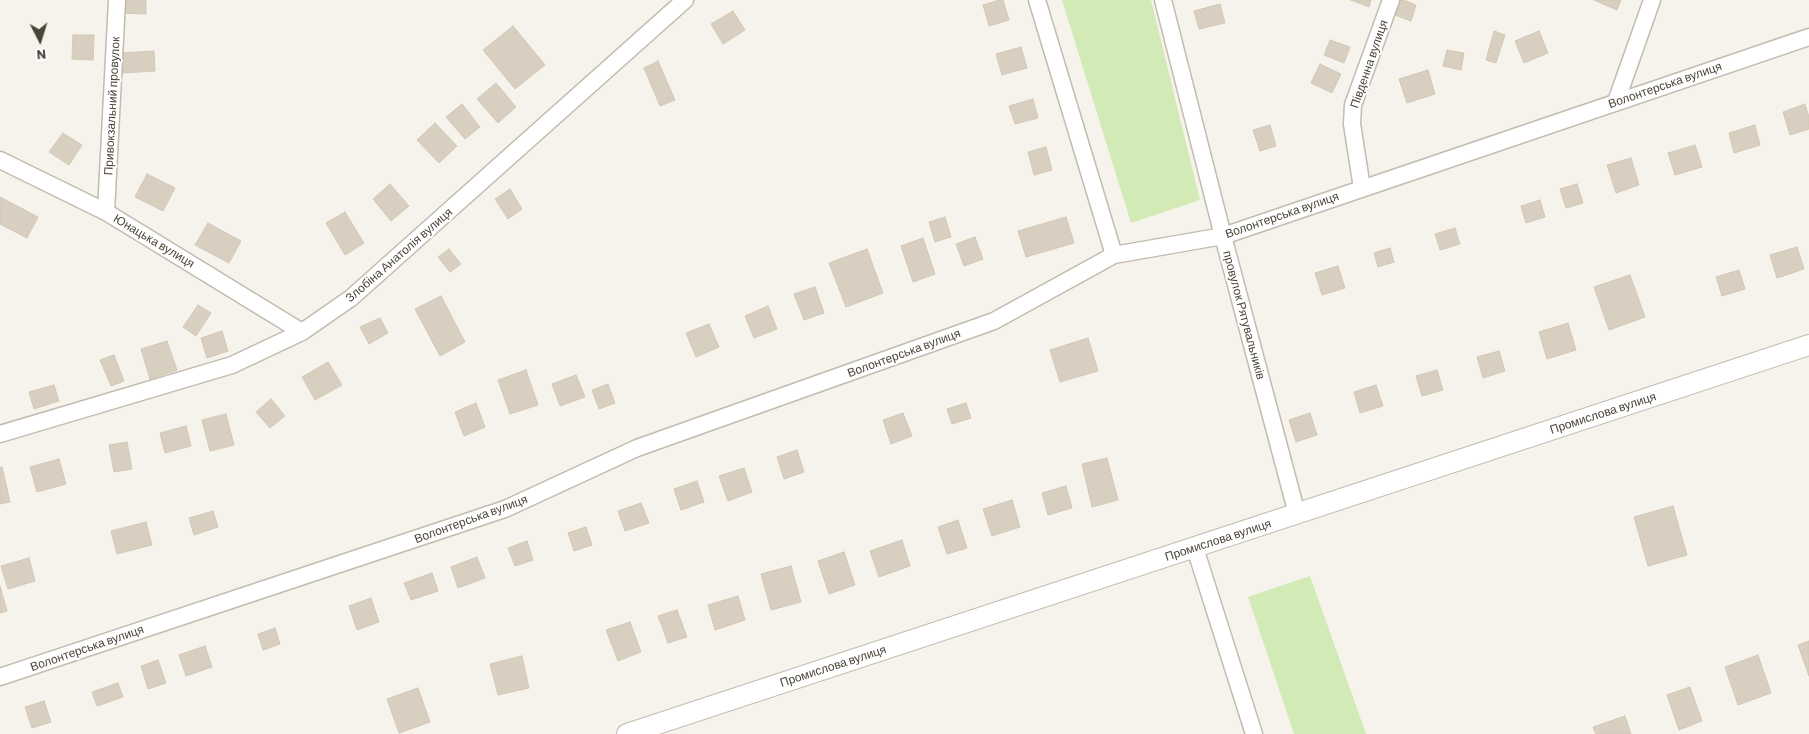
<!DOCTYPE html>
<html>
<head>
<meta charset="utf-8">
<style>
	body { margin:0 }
	#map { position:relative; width:1809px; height:734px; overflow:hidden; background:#f6f3ec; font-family:Barlow,sans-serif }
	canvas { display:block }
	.north { position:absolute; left:15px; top:15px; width:50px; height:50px; -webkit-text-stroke:4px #fff; paint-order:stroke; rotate:175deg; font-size:14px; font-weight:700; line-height:20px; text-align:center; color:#4b4439 }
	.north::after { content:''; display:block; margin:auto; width:18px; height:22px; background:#4b4439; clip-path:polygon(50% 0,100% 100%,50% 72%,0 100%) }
</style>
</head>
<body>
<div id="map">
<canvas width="1809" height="734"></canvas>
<div class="north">N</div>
</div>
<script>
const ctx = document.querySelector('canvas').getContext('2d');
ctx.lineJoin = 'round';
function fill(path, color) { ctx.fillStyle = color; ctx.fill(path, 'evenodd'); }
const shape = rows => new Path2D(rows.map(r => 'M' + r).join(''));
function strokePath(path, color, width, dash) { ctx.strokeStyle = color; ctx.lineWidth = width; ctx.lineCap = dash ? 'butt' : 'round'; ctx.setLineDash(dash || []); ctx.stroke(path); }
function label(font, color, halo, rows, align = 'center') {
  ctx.font = font + ' Barlow,sans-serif'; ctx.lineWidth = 4; ctx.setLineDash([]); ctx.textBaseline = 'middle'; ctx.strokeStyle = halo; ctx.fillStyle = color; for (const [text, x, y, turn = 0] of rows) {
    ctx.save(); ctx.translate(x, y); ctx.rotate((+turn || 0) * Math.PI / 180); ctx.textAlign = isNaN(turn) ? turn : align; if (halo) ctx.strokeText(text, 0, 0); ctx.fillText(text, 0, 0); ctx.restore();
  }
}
fill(shape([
	[1062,0,1151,0,1200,200,1131,223],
	[1310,576,1366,734,1294,734,1248,597]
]), '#d2eab5');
const building = shape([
	[122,0,146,0,146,14,122,13,122,0],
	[999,0,1003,0,1009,20,989,26,983,5,999,0],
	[1351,0,1371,0,1369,7,1351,0],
	[1397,0,1403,0,1416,5,1411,21,1392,14,1397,0],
	[1594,0,1621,0,1617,10,1594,0],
	[1220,4,1225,23,1199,29,1194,11,1220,4],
	[733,11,745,30,723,44,711,24,733,11],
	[513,26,545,65,515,89,483,50,513,26],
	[1494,31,1505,35,1496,63,1486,60,1494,31],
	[1539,31,1548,53,1524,63,1515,41,1539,31],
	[73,35,94,35,93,60,72,59,73,35],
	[1330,40,1350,47,1344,63,1324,55,1330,40],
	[1021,47,1027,68,1002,75,996,54,1021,47],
	[1447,50,1464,53,1461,70,1443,66,1447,50],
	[154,51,155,71,122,73,120,53,154,51],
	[658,61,675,100,660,106,644,68,658,61],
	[1320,64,1341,74,1332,93,1311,83,1320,64],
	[1428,70,1435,94,1407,103,1399,79,1428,70],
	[496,83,516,107,498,123,477,99,496,83],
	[1033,99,1038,118,1015,124,1009,106,1033,99],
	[462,104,480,127,465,139,446,117,462,104],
	[1805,104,1809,117,1809,129,1790,135,1783,112,1805,104],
	[435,123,457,146,439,163,417,140,435,123],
	[1270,125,1276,146,1260,151,1253,130,1270,125],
	[1755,125,1760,145,1734,153,1729,133,1755,125],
	[63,133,82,145,69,165,49,152,63,133],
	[1695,145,1702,167,1675,175,1668,153,1695,145],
	[1046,147,1052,170,1034,175,1028,152,1046,147],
	[1631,158,1639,185,1616,193,1607,165,1631,158],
	[147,174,175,188,163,211,135,197,147,174],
	[390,184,409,206,391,221,373,199,390,184],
	[1577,184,1583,203,1566,208,1560,189,1577,184],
	[510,189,522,209,508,219,495,199,510,189],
	[0,197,38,217,27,238,0,224,0,197],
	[1540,200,1545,217,1526,223,1521,206,1540,200],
	[345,212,364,243,345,255,326,223,345,212],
	[945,217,951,237,935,242,929,222,945,217],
	[1066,217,1074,243,1026,257,1018,231,1066,217],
	[208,223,241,241,229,263,195,245,208,223],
	[1455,228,1460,244,1440,250,1435,234,1455,228],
	[975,237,983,259,964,266,956,244,975,237],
	[923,238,935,274,913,282,901,246,923,238],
	[1797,247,1804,269,1777,278,1770,255,1797,247],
	[1390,248,1394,262,1378,267,1374,253,1390,248],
	[449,249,461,264,450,272,438,257,449,249],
	[867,249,883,293,846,307,829,263,867,249],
	[1338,266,1345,288,1322,295,1315,273,1338,266],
	[1739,270,1745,289,1722,296,1716,277,1739,270],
	[1630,275,1645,317,1609,330,1594,287,1630,275],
	[815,287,824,313,804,320,794,294,815,287],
	[441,296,465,342,440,356,415,309,441,296],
	[198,305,211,313,196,336,183,327,198,305],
	[768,306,777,329,754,338,745,316,768,306],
	[380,318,388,333,369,344,360,327,380,318],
	[1568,323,1576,350,1547,359,1539,332,1568,323],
	[709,324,719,347,696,357,686,333,709,324],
	[222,331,228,351,207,358,201,338,222,331],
	[1088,338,1098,371,1060,382,1050,350,1088,338],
	[167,341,177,370,150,379,141,349,167,341],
	[1499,351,1505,371,1483,378,1477,357,1499,351],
	[114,355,124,381,111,386,100,360,114,355],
	[328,362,342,385,315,400,302,377,328,362],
	[526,370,538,405,510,414,498,380,526,370],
	[1437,370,1443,390,1422,396,1416,376,1437,370],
	[576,375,585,397,560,406,552,384,576,375],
	[608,384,615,403,599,409,592,390,608,384],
	[54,385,59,401,34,409,29,392,54,385],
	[1376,385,1383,406,1360,413,1354,392,1376,385],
	[271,399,285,416,270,428,256,412,271,399],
	[476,403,485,427,464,436,455,412,476,403],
	[966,403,971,418,952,424,947,409,966,403],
	[903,413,912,436,891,444,883,420,903,413],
	[1310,413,1317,435,1296,442,1289,420,1310,413],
	[226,414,234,445,210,451,202,420,226,414],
	[186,426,191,446,165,453,160,433,186,426],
	[127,442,132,469,114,472,109,445,127,442],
	[797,450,804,472,784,479,777,457,797,450],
	[1107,458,1118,500,1092,507,1082,464,1107,458],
	[59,459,66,484,37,492,30,467,59,459],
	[2,467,10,502,0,504,0,468,2,467],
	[744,468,752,492,728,501,719,476,744,468],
	[697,481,704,502,681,510,674,489,697,481],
	[1066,486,1072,508,1048,515,1042,493,1066,486],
	[1012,500,1020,527,992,536,983,509,1012,500],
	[641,503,649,523,625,531,618,511,641,503],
	[1673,506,1687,555,1648,566,1634,517,1673,506],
	[213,511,218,527,194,535,189,518,213,511],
	[958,520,967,548,947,554,938,527,958,520],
	[146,522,152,545,117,554,111,531,146,522],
	[586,527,592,545,574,551,568,533,586,527],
	[902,540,910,566,879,577,870,551,902,540],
	[527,541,533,560,515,566,508,548,527,541],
	[844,552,855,585,829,594,818,561,844,552],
	[477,557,485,578,458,588,451,567,477,557],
	[29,558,35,581,8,589,1,566,29,558],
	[791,566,801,602,771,610,761,574,791,566],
	[432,573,438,591,411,600,404,583,432,573],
	[0,586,7,611,0,613,0,586],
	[738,596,745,620,715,630,708,605,738,596],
	[371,598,379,622,357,630,349,606,371,598],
	[677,610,687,637,668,643,658,616,677,610],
	[630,622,641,652,618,661,606,630,630,622],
	[275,628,280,644,263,650,258,634,275,628],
	[1809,641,1809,676,1798,645,1809,641],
	[205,646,212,667,186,676,179,655,205,646],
	[1758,655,1771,693,1738,705,1725,667,1758,655],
	[522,656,529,688,498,695,490,664,522,656],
	[158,660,166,683,148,689,141,666,158,660],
	[118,683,123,697,97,706,92,692,118,683],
	[1690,687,1702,721,1679,730,1667,695,1690,687],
	[418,688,430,722,399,733,387,699,418,688],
	[44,701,51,722,32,728,25,707,44,701],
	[1625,716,1631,734,1596,734,1593,727,1625,716]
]);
fill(building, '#d8cfc1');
strokePath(building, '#d3c7b4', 1);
const minor = shape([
	[1037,0,1114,255],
	[1163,0,1223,236,1297,514],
	[1616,102,1652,0],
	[0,160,106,212,302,332],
	[1362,188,1352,124,1353,105,1391,0],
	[106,212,117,0],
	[0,434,232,365,302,332,351,298,685,0],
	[1195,548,1254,734],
	[0,677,505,509,637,448,994,321,1114,255,1223,236,1809,37]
]);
const tertiary = shape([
	[627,734,1809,345]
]);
strokePath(minor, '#c2bbae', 19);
strokePath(tertiary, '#c2bbae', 22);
strokePath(minor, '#fff', 16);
strokePath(tertiary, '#fff', 20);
label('12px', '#4b4439', '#fff', [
	["Південна вулиця",1369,64,-71],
	["Волонтерська вулиця",1665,85,-19],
	["Привокзальний провулок",112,106,-87],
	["Волонтерська вулиця",1282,215,-19],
	["Юнацька вулиця",154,241,31],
	["Злобіна Анатолія вулиця",399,255,-41],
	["провулок Рятувальників",1244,315,75],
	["Волонтерська вулиця",904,353,-20],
	["Промислова вулиця",1603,413,-18],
	["Волонтерська вулиця",471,519,-20],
	["Промислова вулиця",1218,540,-18],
	["Волонтерська вулиця",87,648,-19],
	["Промислова вулиця",833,666,-18]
]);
</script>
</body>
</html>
